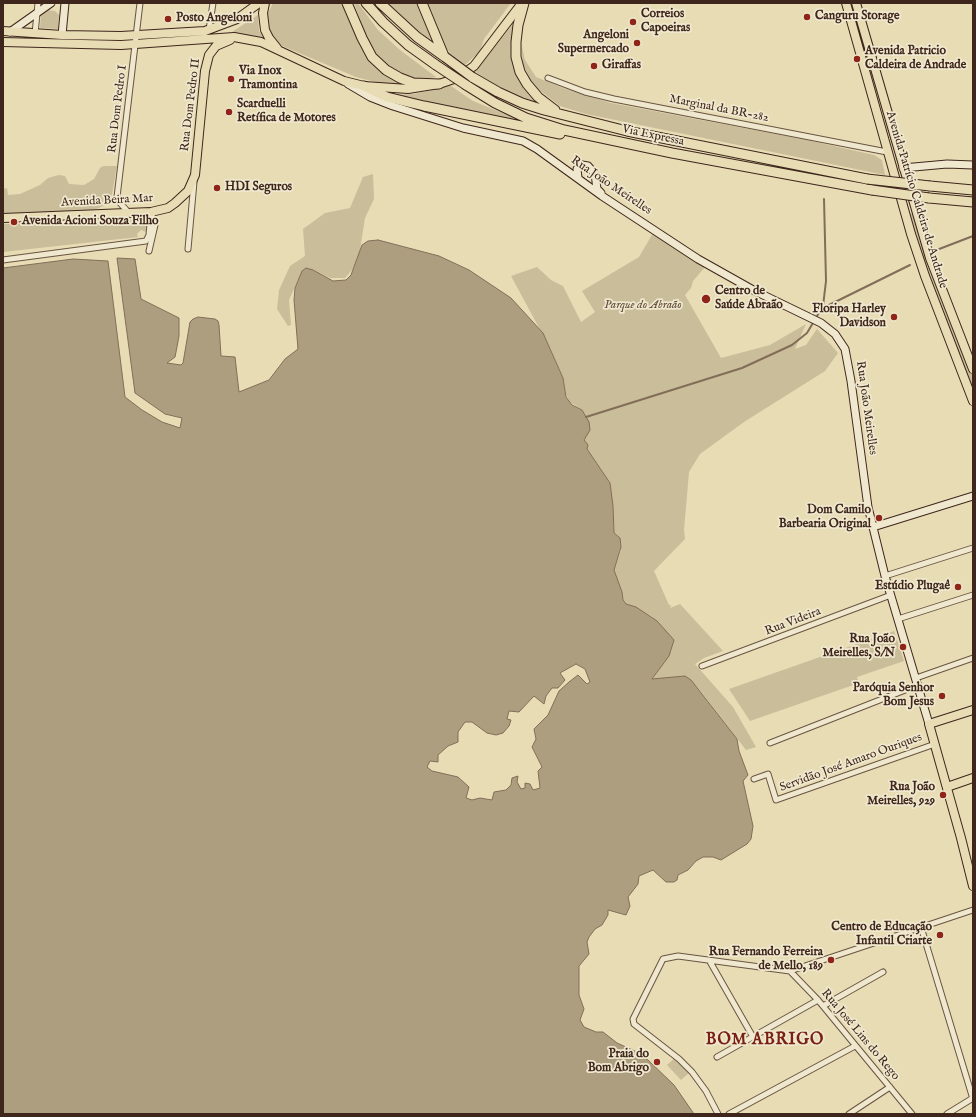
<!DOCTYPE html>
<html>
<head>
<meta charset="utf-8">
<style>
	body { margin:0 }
	#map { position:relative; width:976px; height:1117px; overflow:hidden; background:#e7dcb4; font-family:"IM FELL English",serif }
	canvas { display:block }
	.frame { position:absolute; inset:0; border:4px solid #3f261c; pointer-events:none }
</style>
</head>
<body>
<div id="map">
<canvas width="976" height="1117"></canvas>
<div class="frame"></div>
</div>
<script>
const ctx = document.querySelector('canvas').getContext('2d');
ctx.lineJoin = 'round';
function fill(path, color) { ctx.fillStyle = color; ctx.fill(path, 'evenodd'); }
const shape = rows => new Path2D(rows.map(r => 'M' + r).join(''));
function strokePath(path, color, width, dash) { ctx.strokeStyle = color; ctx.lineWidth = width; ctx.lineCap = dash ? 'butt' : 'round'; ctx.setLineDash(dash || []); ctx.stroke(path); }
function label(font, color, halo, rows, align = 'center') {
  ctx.font = font + ' "IM FELL English",serif'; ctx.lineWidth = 3.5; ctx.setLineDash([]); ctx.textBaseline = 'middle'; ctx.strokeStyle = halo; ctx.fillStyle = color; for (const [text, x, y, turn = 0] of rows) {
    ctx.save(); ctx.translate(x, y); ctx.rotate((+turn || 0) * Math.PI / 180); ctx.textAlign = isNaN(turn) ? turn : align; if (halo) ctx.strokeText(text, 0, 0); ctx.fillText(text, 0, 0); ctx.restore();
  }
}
fill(shape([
	[273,3,344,3,369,59,383,74,406,85,379,83,356,77,280,45,272,38,266,22,267,15],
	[354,3,358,3,378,30,400,50,436,77,427,79,417,79,401,75,387,68,376,57,366,36],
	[387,3,418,3,434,44,417,30],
	[425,3,511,3,484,39,480,51,464,66,452,56,443,44],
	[47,10,55,11,59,15,58,29,40,28,41,15],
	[258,15,259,31,264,39,232,32],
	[513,24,511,45,511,57,516,71,522,84,541,106,513,95,475,72],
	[521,43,525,60,536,77,563,88,611,103,807,140,874,155,882,160,885,175,586,114,560,106,534,86,523,65],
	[448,84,473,101,522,121,390,95,414,94,437,89],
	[891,157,895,159,910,212,916,219,932,273,973,377,973,390,928,276],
	[103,166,117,166,111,200,109,203,99,208,89,211,3,214,3,189,7,188,8,195,20,194,40,185,48,178,59,175,65,176,69,184,84,185,94,179,100,168],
	[373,174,374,199,365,218,359,256,352,270,345,278,330,278,313,270,302,271,289,300,291,325,288,326,277,309,279,290,290,266,305,256,303,229,325,213,350,208,363,177],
	[144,220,146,223,146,232,141,230,137,234,138,237,3,252,3,224],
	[653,233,705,267,693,281,691,288,685,295,721,358,770,345,806,324,795,349,806,345,817,329,838,353,825,371,744,422,700,454,689,472,684,530,685,539,654,571,669,605,671,605,670,608,680,604,723,651,704,658,695,664,733,707,756,747,746,750,702,693,686,677,653,679,671,651,652,617,624,603,623,600,622,593,614,570,621,550,619,537,614,533,610,483,587,449,585,441,582,410,570,402,566,395,563,378,550,348,511,276,537,267,551,280,563,286,581,322,595,312,582,291,639,257],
	[894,631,904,661,857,677,859,683,750,721,729,689],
	[675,1058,689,1073,681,1080,667,1065]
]), '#cabd9a');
const water = shape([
	[378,240,439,256,469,270,511,298,543,333,563,378,566,397,572,405,582,410,589,422,590,430,584,440,588,445,587,449,610,483,613,506,614,533,620,538,621,547,614,570,622,592,623,600,626,604,636,607,657,621,674,640,669,656,652,679,685,676,691,680,737,739,739,751,748,775,743,781,753,826,751,839,747,844,721,860,713,857,703,857,696,861,688,870,678,875,677,880,674,882,666,882,653,870,639,876,638,884,628,897,630,906,626,915,608,910,608,915,602,925,595,929,589,937,587,942,589,954,579,966,579,995,584,1009,580,1020,584,1027,596,1032,603,1032,617,1043,637,1052,648,1060,674,1085,694,1114,3,1114,3,268,73,259,108,261,125,397,142,410,162,422,180,428,182,418,165,414,135,393,117,258,135,259,141,299,179,318,179,336,176,352,175,357,167,363,181,365,183,363,190,322,193,319,198,317,215,319,218,321,219,325,221,356,235,357,239,392,269,380,285,359,298,349,294,300,295,288,302,271,306,268,313,270,333,281,346,280,351,275,362,245,368,241,378,240],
	[576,664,585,669,590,682,587,684,578,675,569,682,559,691,548,715,534,729,536,739,532,747,542,767,538,771,540,788,533,790,530,784,525,783,525,788,521,789,517,782,518,776,512,778,511,785,506,790,494,792,492,800,480,798,472,800,466,798,469,787,458,777,432,771,427,767,430,761,438,762,438,755,448,746,458,742,458,732,465,722,472,722,487,733,496,735,503,733,509,726,511,720,507,719,509,711,519,712,534,696,544,704,546,696,552,688,558,688,565,680,560,673,576,664]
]);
fill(water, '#ae9e80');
strokePath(water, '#826e58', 1);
strokePath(shape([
	[934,251,973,236],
	[823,306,826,281,824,199],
	[586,417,742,368,792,345,807,333,823,306,829,305,910,265]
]), '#826e58', 2);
const street = shape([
	[209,30,213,3],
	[35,34,38,3],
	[548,78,585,92,614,99,887,152],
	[129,213,120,203,117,197,140,3],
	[188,249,194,182],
	[149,251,155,225,151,212],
	[3,260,146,241,149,235,151,212],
	[885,576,973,548],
	[898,619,973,595],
	[702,666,891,595],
	[916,678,973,658],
	[770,743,918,685],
	[754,779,768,774,776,800,935,744],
	[921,927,973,1099],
	[709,960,753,1037],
	[790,971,818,1000,912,1114],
	[823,1006,883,972],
	[717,1057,818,1000],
	[718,1114,706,1091,692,1072,679,1059,634,1024,633,1019,663,959,678,956,790,971,973,910],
	[729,1114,855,1046],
	[849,1114,890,1087],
	[947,1114,973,1098]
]);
const secondary = shape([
	[10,32,51,3],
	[62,35,65,3],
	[348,84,370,97,393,106,463,128,523,141,537,149,602,196,698,259,755,291,821,323,835,334,845,349,851,381,868,507,885,576,929,724],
	[903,168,947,164,973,165],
	[578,178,577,169,582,165,588,166,595,174,597,189,601,193],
	[873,527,973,496]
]);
const primary = shape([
	[265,3,263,13,265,30,269,38,277,48],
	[846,3,911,234,925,276,973,401],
	[856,3,930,258,973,369],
	[3,31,62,35,121,36,205,31,237,19,259,3],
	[3,42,121,45,234,37,261,42,344,81,364,86,408,89,439,84,457,78,474,66,522,3],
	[3,218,151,212,168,208,175,203,188,191,195,175,205,71,209,55,216,46,230,40],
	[973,710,929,724,961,838,973,886],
	[947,787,973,778]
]);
const highway = shape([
	[347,3,362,38,372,57,386,70,400,78,413,83,439,84],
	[366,3,383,22,408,45,436,65],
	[380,3,417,37,445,57],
	[422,3,444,56],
	[524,3,518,25,516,42,516,57,520,72,527,84,538,97,555,110],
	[472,77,498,92,522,103,544,110,627,131,867,179],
	[466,85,495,103,526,118,564,130,672,153,872,190],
	[364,86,387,97,424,106,560,134],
	[930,186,973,190],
	[929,198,973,202]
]);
strokePath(street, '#695442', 7);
strokePath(secondary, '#3f261c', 9);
strokePath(primary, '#3f261c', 10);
strokePath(highway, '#3f261c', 11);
strokePath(street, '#efe8ce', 5);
strokePath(secondary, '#efe8ce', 7);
strokePath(primary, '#e7dcb4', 8);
strokePath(highway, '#e7dcb4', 9);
const highwayBridge = shape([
	[445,57,472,77],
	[436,65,466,85],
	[867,179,930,186],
	[872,190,929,198]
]);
strokePath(highwayBridge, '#3f261c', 11, []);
strokePath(highwayBridge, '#e7dcb4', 9);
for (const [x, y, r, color] of [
	[807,17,4,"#8f2418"],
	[168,19,4,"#8f2418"],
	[633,22,4,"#8f2418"],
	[637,43,4,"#8f2418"],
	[857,59,4,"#8f2418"],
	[594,66,4,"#8f2418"],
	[231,79,4,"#8f2418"],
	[229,112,4,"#8f2418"],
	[217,188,4,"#8f2418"],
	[14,222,4,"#8f2418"],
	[706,299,5,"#8f2418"],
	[894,317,4,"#8f2418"],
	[879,518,4,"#8f2418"],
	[958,587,4,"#8f2418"],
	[903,647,4,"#8f2418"],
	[942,696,4,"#8f2418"],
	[943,795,4,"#8f2418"],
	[940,935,4,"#8f2418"],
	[831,960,4,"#8f2418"],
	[657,1062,4,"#8f2418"]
]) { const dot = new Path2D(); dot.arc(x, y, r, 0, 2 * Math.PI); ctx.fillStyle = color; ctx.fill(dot); strokePath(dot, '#efe8ce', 1.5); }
label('bold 12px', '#3f261c', '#efe8ce', [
	["Correios",641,15],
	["Capoeiras",641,29],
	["Canguru Storage",815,17],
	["Posto Angeloni",176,19],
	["Angeloni",629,36,"right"],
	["Supermercado",629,50,"right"],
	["Avenida Patricio",865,52],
	["Caldeira de Andrade",865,66],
	["Giraffas",602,66],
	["Via Inox",239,72],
	["Tramontina",239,86],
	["Scarduelli",237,105],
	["Retífica de Motores",237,119],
	["HDI Seguros",225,188],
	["Avenida Acioni Souza Filho",22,222],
	["Centro de",715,292],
	["Saúde Abraão",715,306],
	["Floripa Harley",886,310,"right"],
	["Davidson",886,324,"right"],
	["Dom Camilo",871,511,"right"],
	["Barbearia Original",871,525,"right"],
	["Estúdio Plugaê",950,587,"right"],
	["Rua João",895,640,"right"],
	["Meirelles, S/N",895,654,"right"],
	["Paróquia Senhor",934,689,"right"],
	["Bom Jesus",934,703,"right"],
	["Rua João",935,788,"right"],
	["Meirelles, 929",935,802,"right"],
	["Centro de Educação",932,928,"right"],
	["Infantil Criarte",932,942,"right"],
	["Rua Fernando Ferreira",823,953,"right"],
	["de Mello, 189",823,967,"right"],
	["Praia do",649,1055,"right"],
	["Bom Abrigo",649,1069,"right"]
], 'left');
label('12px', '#3f261c', '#efe8ce', [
	["Rua Dom Pedro II",191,105,-83],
	["Rua Dom Pedro I",118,109,-83],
	["Marginal da BR-282",719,109,11],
	["Via Expressa",653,136,12],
	["Rua João Meirelles",611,186,34],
	["Avenida Patrício Caldeira de Andrade",916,200,73],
	["Avenida Beira Mar",107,201,-3],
	["Rua João Meirelles",866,408,82],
	["Rua Videira",793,622,-21],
	["Servidão José Amaro Ouriques",851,763,-20],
	["Rua José Lins do Rego",860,1035,50]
]);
label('italic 12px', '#624c3c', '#efe8ce', [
	["Parque do Abraão",643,306]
]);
ctx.letterSpacing = '1px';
label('bold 16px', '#7a1f14', '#efe8ce', [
	["BOM ABRIGO",765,1041]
]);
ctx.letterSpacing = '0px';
</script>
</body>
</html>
